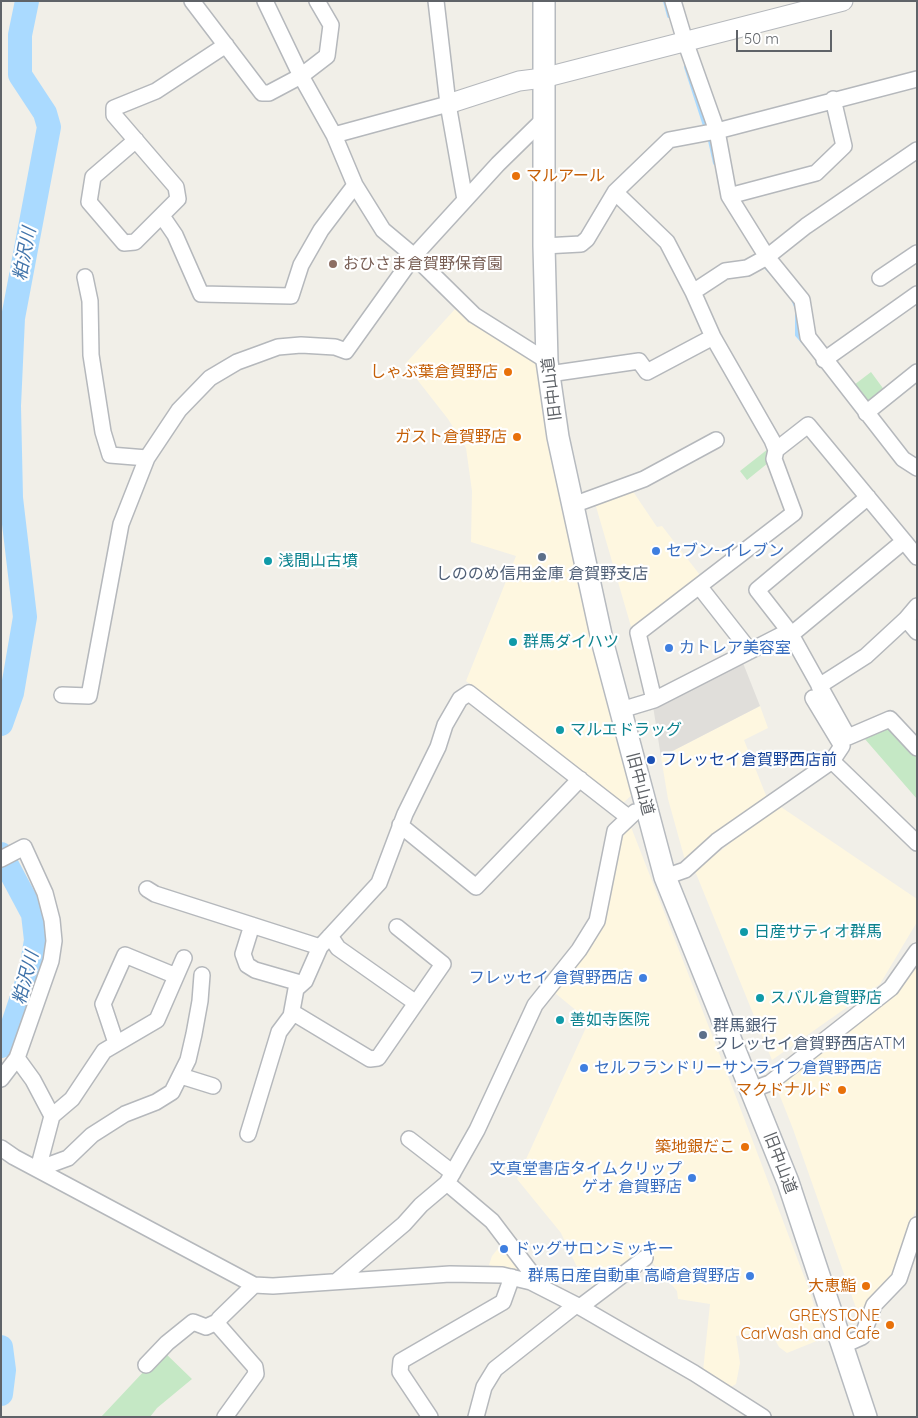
<!DOCTYPE html>
<html>
<head>
<meta charset="utf-8">
<style>
	body { margin:0 }
	#map { position:relative; width:918px; height:1418px; overflow:hidden; background:#f1efe8; font-family:Quicksand,sans-serif }
	canvas { display:block }
	.frame { position:absolute; inset:0; border:2px solid #5f6368; pointer-events:none }
	.scale { position:absolute; left:736px; top:30px; width:96px; height:22px; box-sizing:border-box; border:2px solid #5f6368; border-top:0; padding-left:6px; font-size:15px; line-height:18px; white-space:nowrap; color:#5f6368; -webkit-text-stroke:4px #fff; paint-order:stroke }
</style>
</head>
<body>
<div id="map">
<canvas width="918" height="1418"></canvas>
<div class="frame"></div>
<div class="scale">50 m</div>
</div>
<script>
const ctx = document.querySelector('canvas').getContext('2d');
ctx.lineJoin = 'round';
function fill(path, color) { ctx.fillStyle = color; ctx.fill(path, 'evenodd'); }
const shape = rows => new Path2D(rows.map(r => 'M' + r).join(''));
function strokePath(path, color, width, dash) { ctx.strokeStyle = color; ctx.lineWidth = width; ctx.lineCap = dash ? 'butt' : 'round'; ctx.setLineDash(dash || []); ctx.stroke(path); }
function label(font, color, halo, rows, align = 'center') {
  ctx.font = font + ' Quicksand,"Noto Sans JP",sans-serif'; ctx.lineWidth = 4.5; ctx.setLineDash([]); ctx.textBaseline = 'middle'; ctx.strokeStyle = halo; ctx.fillStyle = color; for (const [text, x, y, turn = 0] of rows) {
    ctx.save(); ctx.translate(x, y); ctx.rotate((+turn || 0) * Math.PI / 180); ctx.textAlign = isNaN(turn) ? turn : align; if (halo) ctx.strokeText(text, 0, 0); ctx.fillText(text, 0, 0); ctx.restore();
  }
}
fill(shape([
	[456,308,540,365,633,794,623,803,466,681,516,556,471,542,472,491,466,448,448,419,405,364],
	[632,490,657,527,662,526,703,579,632,630,595,503],
	[760,706,768,728,744,740,767,798,722,828,685,860,668,799,661,757],
	[778,805,917,899,917,922,880,984,772,1060,695,871],
	[627,827,631,827,733,1089,810,1292,824,1338,787,1353,779,1347,770,1330,736,1336,740,1363,736,1384,731,1387,703,1371,710,1304,678,1299,677,1291,645,1254,595,1289,576,1265,561,1233,517,1179,589,1021,555,993,580,962,601,931,618,848],
	[917,960,917,1206,892,1275,862,1325,793,1129,776,1086],
	[500,1235,525,1275,489,1265,492,1256,500,1246,495,1239]
]), '#fef7e0');
fill(shape([
	[741,658,760,706,661,757,653,706]
]), '#e0deda');
fill(shape([
	[871,372,885,391,868,404,854,385],
	[768,449,771,452,768,463,747,480,740,471],
	[887,726,917,754,917,799,864,738],
	[163,1351,192,1379,157,1408,150,1417,101,1417]
]), '#c5e8c5');
strokePath(shape([
	[665,1,669,16],
	[686,67,706,129],
	[709,136,715,163],
	[762,263,776,278],
	[792,297,797,309,797,335,805,344]
]), '#aadaff', 4);
strokePath(shape([
	[1,724,12,693,25,617,11,498,9,406,13,318,49,127,45,113,20,75,20,35,27,1],
	[1,854,33,914,36,940,31,970,13,1024,1,1046],
	[1,1347,4,1370,1,1394]
]), '#aadaff', 24);
const minor = shape([
	[192,1,262,93,269,93,301,76,265,1],
	[317,1,331,25,327,56,301,76,334,135,355,185,383,230,414,256,474,315,547,361],
	[436,1,448,104,465,200],
	[673,1,685,41,717,131,729,196,767,257,802,300,808,337,903,459,917,468],
	[334,135,448,104],
	[136,140,93,177,89,202,124,243,135,242,178,199,176,187,114,115,114,108,156,91,226,45],
	[615,192,667,242,693,292,713,337,772,440,776,450,774,459,794,513,638,633,654,700],
	[729,196,816,173,844,146,833,99],
	[162,216,175,235,201,294,291,296,301,265,321,230,355,185],
	[544,246,581,244,587,239,615,192,669,140,717,131,917,79],
	[85,277,90,301,91,355,103,432,110,455,147,458],
	[880,278,917,253],
	[693,292,725,271,747,268,767,257,806,226,917,150],
	[824,360,917,294],
	[549,374,639,361,647,372,713,337],
	[866,413,917,372],
	[776,450,808,425,904,541],
	[573,505,644,479,716,440],
	[699,586,750,651],
	[906,619,917,606],
	[789,631,757,590,868,497],
	[792,634,904,541,917,557],
	[819,686,866,656,906,619,917,632],
	[62,695,89,696,121,524,147,458,179,410,210,378,237,362,259,354,278,347,301,345,335,347,346,351,414,256,498,164,545,118],
	[813,698,842,746,832,761],
	[621,710,654,700,789,631,848,737,890,719,917,748],
	[400,825,476,887,580,779],
	[1,859,24,847,45,893,52,920,54,941,51,961,17,1058,33,1080,52,1116],
	[665,877,685,870,717,841,832,761,917,843],
	[147,889,155,894,320,947],
	[252,925,243,954,247,965,255,970,300,983],
	[330,936,338,948,416,1003],
	[292,1012,370,1059,378,1058,443,964,397,927],
	[116,1043,103,1004,125,955,176,976],
	[181,1076,213,1086],
	[1,1079,17,1058],
	[751,1090,770,1083,891,988,917,951],
	[248,1134,279,1032,291,1016,296,989,305,981,320,947,379,883,405,814,438,747,445,725,460,699,469,693,628,817],
	[409,1139,453,1173],
	[1,1148,14,1157,254,1285,273,1286,450,1274,502,1275,531,1282,580,1307,694,1373,763,1417],
	[38,1169,68,1158,92,1135,125,1114,156,1102,172,1092,188,1060,194,1034,200,1001,202,975],
	[38,1169,52,1116,72,1099,104,1051,157,1020,184,958],
	[447,1183,492,1221,533,1275,531,1282],
	[338,1280,404,1224,421,1205,447,1183,477,1130,535,1005,579,950,597,921,615,831,635,812],
	[580,1307,645,1258],
	[844,1345,862,1337,874,1305,899,1279,917,1225],
	[146,1365,167,1343,193,1322,206,1327,219,1321],
	[225,1417,256,1374,255,1367,219,1326,219,1319,254,1285],
	[430,1417,400,1372,401,1361,503,1302,512,1277],
	[476,1417,484,1387,495,1369,576,1305]
]);
const tertiary = shape([
	[448,104,519,81,543,78,843,1]
]);
const secondary = shape([
	[544,1,544,246,547,361,558,437,603,644,665,877,788,1182,866,1417]
]);
strokePath(minor, '#b5b8bc', 18);
strokePath(tertiary, '#b5b8bc', 21);
strokePath(secondary, '#b6babf', 24);
strokePath(minor, '#fff', 15);
strokePath(tertiary, '#fff', 19);
strokePath(secondary, '#fff', 21);
for (const [x, y, r, color] of [
	[516,176,5,"#e8710a"],
	[333,264,5,"#8d6e63"],
	[508,372,5,"#e8710a"],
	[517,437,5,"#e8710a"],
	[656,551,5,"#3f7fe0"],
	[542,557,5,"#5c6f8a"],
	[268,561,5,"#0f9aa8"],
	[513,642,5,"#0f9aa8"],
	[669,648,5,"#3f7fe0"],
	[560,730,5,"#0f9aa8"],
	[651,760,5,"#1a4fb4"],
	[744,932,5,"#0f9aa8"],
	[643,978,5,"#3f7fe0"],
	[760,998,5,"#0f9aa8"],
	[560,1020,5,"#0f9aa8"],
	[703,1035,5,"#5c6f8a"],
	[584,1068,5,"#3f7fe0"],
	[842,1090,5,"#e8710a"],
	[745,1147,5,"#e8710a"],
	[692,1178,5,"#3f7fe0"],
	[504,1249,5,"#3f7fe0"],
	[750,1276,5,"#3f7fe0"],
	[866,1286,5,"#e8710a"],
	[890,1325,5,"#e8710a"]
]) { const dot = new Path2D(); dot.arc(x, y, r, 0, 2 * Math.PI); ctx.fillStyle = color; ctx.fill(dot); strokePath(dot, '#fff', 2); }
label('16px', '#c56008', '#fff', [
	["マルアール",526,176,"left"],
	["しゃぶ葉倉賀野店",498,372],
	["ガスト倉賀野店",507,437],
	["マクドナルド",832,1090],
	["築地銀だこ",735,1147],
	["大恵鮨",856,1286],
	["GREYSTONE",880,1316],
	["CarWash and Cafe",880,1334]
], 'right');
label('16px', '#785e54', '#fff', [
	["おひさま倉賀野保育園",343,264]
], 'left');
label('16px', '#5f6368', '#fff', [
	["旧中山道",552,389,-97],
	["旧中山道",640,784,75],
	["旧中山道",780,1163,69]
]);
label('16px', '#366cbe', '#fff', [
	["セブン-イレブン",666,551],
	["カトレア美容室",679,648],
	["フレッセイ 倉賀野西店",633,978,"right"],
	["セルフランドリーサンライフ倉賀野西店",594,1068],
	["文真堂書店タイムクリップ",682,1169,"right"],
	["ゲオ 倉賀野店",682,1187,"right"],
	["ドッグサロンミッキー",514,1249],
	["群馬日産自動車 高崎倉賀野店",740,1276,"right"]
], 'left');
label('16px', '#0d838f', '#fff', [
	["浅間山古墳",278,561],
	["群馬ダイハツ",523,642],
	["マルエドラッグ",570,730],
	["日産サティオ群馬",754,932],
	["スバル倉賀野店",770,998],
	["善如寺医院",570,1020]
], 'left');
label('16px', '#4e5e75', '#fff', [
	["しののめ信用金庫 倉賀野支店",542,574],
	["群馬銀行",713,1026,"left"],
	["フレッセイ倉賀野西店ATM",713,1044,"left"]
]);
label('16px', '#164399', '#fff', [
	["フレッセイ倉賀野西店前",661,760]
], 'left');
label('italic 18px', '#4174aa', '#fff', [
	["粕沢川",25,254,-79],
	["粕沢川",26,978,-75]
]);
</script>
</body>
</html>
